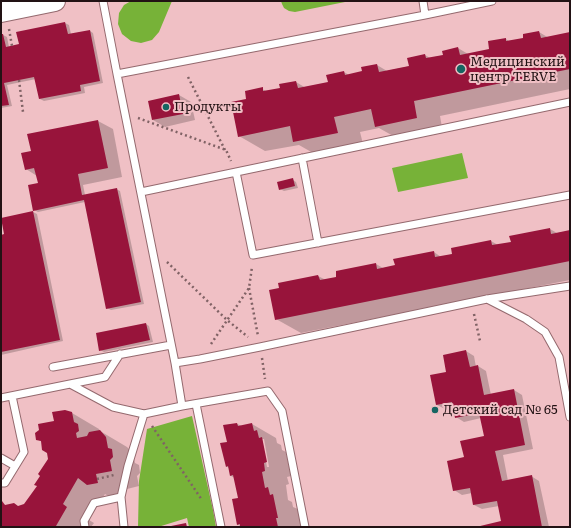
<!DOCTYPE html>
<html>
<head>
<meta charset="utf-8">
<style>
	body { margin:0 }
	#map { position:relative; width:571px; height:528px; overflow:hidden; background:#f0c0c5; font-family:Literata,serif }
	canvas { display:block }
	.frame { position:absolute; inset:0; border:2px solid #221214; pointer-events:none }
</style>
</head>
<body>
<div id="map">
<canvas width="571" height="528"></canvas>
<div class="frame"></div>
</div>
<script>
const ctx = document.querySelector('canvas').getContext('2d');
ctx.lineJoin = 'round';
function fill(path, color) { ctx.fillStyle = color; ctx.fill(path, 'evenodd'); }
const shape = rows => new Path2D(rows.map(r => 'M' + r).join(''));
function strokePath(path, color, width, dash) { ctx.strokeStyle = color; ctx.lineWidth = width; ctx.lineCap = dash ? 'butt' : 'round'; ctx.setLineDash(dash || []); ctx.stroke(path); }
function label(font, color, halo, rows, align = 'center') {
  ctx.font = font + ' Literata,serif'; ctx.lineWidth = 4; ctx.setLineDash([]); ctx.textBaseline = 'middle'; ctx.strokeStyle = halo; ctx.fillStyle = color; for (const [text, x, y, turn = 0] of rows) {
    ctx.save(); ctx.translate(x, y); ctx.rotate((+turn || 0) * Math.PI / 180); ctx.textAlign = isNaN(turn) ? turn : align; if (halo) ctx.strokeText(text, 0, 0); ctx.fillText(text, 0, 0); ctx.restore();
  }
}
fill(shape([
	[131,1,172,1,159,32,152,40,141,43,131,41,122,34,118,24,119,13,124,5],
	[281,1,350,1,295,12,289,11,284,8,282,4],
	[462,153,468,178,398,192,392,168],
	[192,416,213,510,216,527,189,527,187,518,158,527,138,527,139,481,147,429]
]), '#77b238');
fill(shape([
	[65,23,69,25,71,34,90,31,93,33,103,83,84,87,85,93,44,101,40,99,36,79,7,85,12,106,1,108,1,35,3,35,7,37,9,47,20,45],
	[539,32,549,38,570,33,570,89,440,116,443,133,402,141,379,128,360,132,364,148,320,157,299,145,265,151,239,136,247,100,262,89,268,92,281,89,296,82,306,88,329,83,344,72,349,75,363,72,377,65,387,71,410,66,425,55,430,58,444,55,458,48,468,54,491,50,506,39,510,42,524,39],
	[179,95,191,102,195,120,165,127,153,120],
	[98,121,113,129,122,177,83,185,85,195,116,189,120,191,144,304,111,310,107,308,85,202,38,212,34,210,39,184,37,176,26,169,32,152],
	[293,180,296,182,298,188,284,191,280,189],
	[33,212,37,214,63,341,1,355,1,236,5,235],
	[550,229,557,233,570,231,570,280,301,333,276,319,318,276,326,280,338,277,376,264,383,268,396,266,434,252,441,257,453,254,491,241,498,245,512,242],
	[146,324,149,326,153,342,104,352,100,350],
	[466,351,474,356,476,367,478,366,486,371,491,395,514,390,522,395,533,449,503,455,508,481,531,476,539,481,549,527,478,527,502,522,499,506,482,509,474,505,472,493,462,495,454,490,465,458,485,437,481,418,464,422,456,417,454,407,445,409,437,405,447,373],
	[72,413,99,429,100,431,127,447,133,453,135,463,139,465,140,473,137,476,139,486,123,490,115,500,105,494,89,520,94,523,91,527,1,527,1,503,7,506,18,507,25,505,38,486,49,460,48,452,42,442,37,439,55,422],
	[237,424,242,426,252,424,276,438,277,443,281,445,282,450,286,452,291,476,287,477,289,484,286,485,288,500,292,502,293,507,298,509,301,527,241,527,238,524,239,498,235,478,231,476,229,468,226,466,228,442,224,426],
	[262,439,264,439,269,467,267,467]
]), '#0003');
fill(shape([
	[65,22,68,34,90,30,100,81,80,85,81,91,39,99,34,77,4,83,9,105,1,106,1,34,3,34,6,47,19,44,16,32],
	[539,31,541,38,570,32,570,69,414,101,417,118,375,127,371,109,334,117,338,133,293,142,290,126,238,137,231,102,246,99,245,91,263,87,263,91,280,88,279,84,296,81,298,88,328,82,326,75,344,71,345,75,362,71,361,67,377,64,379,72,409,66,407,58,425,54,426,58,443,55,442,51,458,47,460,55,489,49,488,41,506,38,506,41,523,38,523,34],
	[179,94,183,114,152,120,148,101],
	[98,120,108,168,78,174,82,195,117,188,141,302,106,309,84,200,33,211,28,185,38,183,34,168,25,170,21,153,31,151,27,134],
	[293,178,295,186,279,190,277,182],
	[33,211,60,340,1,352,1,235,4,234,1,218],
	[550,228,551,234,570,230,570,261,275,320,269,290,279,288,278,283,318,275,320,280,336,277,336,271,376,263,377,269,395,265,393,259,434,251,435,257,452,254,451,248,491,240,492,245,511,242,509,236],
	[146,323,150,340,99,351,96,333],
	[466,350,470,367,478,365,484,395,514,389,525,445,495,451,502,481,532,475,542,527,476,527,501,521,497,501,473,505,470,488,453,491,447,461,464,457,460,441,484,436,479,413,455,418,452,402,436,405,430,375,446,372,443,355],
	[65,410,72,412,74,422,78,424,79,431,76,433,77,438,87,436,89,432,100,430,106,437,108,448,112,449,113,457,110,460,112,471,96,474,98,483,87,485,78,478,63,504,67,507,56,526,57,527,1,527,1,502,2,501,5,505,14,503,18,506,24,504,37,486,34,485,40,476,38,474,48,459,47,453,42,450,41,441,36,440,35,433,39,430,38,424,54,421,52,412],
	[237,423,238,426,252,423,254,431,257,430,259,438,262,437,267,462,264,463,265,471,262,472,265,488,268,487,270,495,273,494,278,518,276,518,278,527,240,527,240,524,237,525,232,499,238,498,233,475,230,476,228,466,226,467,220,443,227,442,223,425],
	[186,523,187,527,171,527,171,526]
]), '#98143b');
const lane = shape([
	[103,1,117,74,425,15,492,1],
	[423,1,425,15],
	[117,74,175,363,182,406,268,391,282,411,305,527],
	[302,158,318,243],
	[236,172,253,255,570,195],
	[141,192,570,102],
	[487,299,526,319,545,332,559,357,570,417],
	[175,363,200,359,260,347,487,299,570,286],
	[53,367,171,345],
	[70,384,105,377,120,354],
	[1,398,70,384,113,407,144,414,182,406],
	[196,404,221,527],
	[1,458,15,466],
	[1,483,5,483,24,452,12,396],
	[85,527,84,521,94,503,121,497],
	[124,527,121,497,128,466,144,414]
]);
const secondary = shape([
	[1,12,55,1]
]);
strokePath(lane, '#94696e', 9);
strokePath(secondary, '#94696e', 22);
strokePath(shape([
	[9,29,12,46],
	[188,77,225,150],
	[19,80,23,112],
	[138,118,226,150,231,161],
	[167,262,227,320,248,337],
	[249,288,258,336],
	[474,314,480,341],
	[211,344,249,288,252,267],
	[262,358,265,379],
	[152,426,202,500],
	[97,479,114,475]
]), '#806265', 2.5, [2, 3]);
strokePath(lane, '#fff', 7);
strokePath(secondary, '#fff', 20);
for (const [x, y, r, color] of [
	[461,69,5,"#166562"],
	[166,107,4,"#166562"],
	[435,410,4,"#166562"]
]) { const dot = new Path2D(); dot.arc(x, y, r, 0, 2 * Math.PI); ctx.fillStyle = color; ctx.fill(dot); strokePath(dot, '#f0c0c5', 1.5); }
label('13px', '#221214', '#f0c0c5', [
	["Медицинский",470,62],
	["центр TERVE",470,77],
	["Продукты",174,107],
	["Детский сад № 65",443,410]
], 'left');
</script>
</body>
</html>
